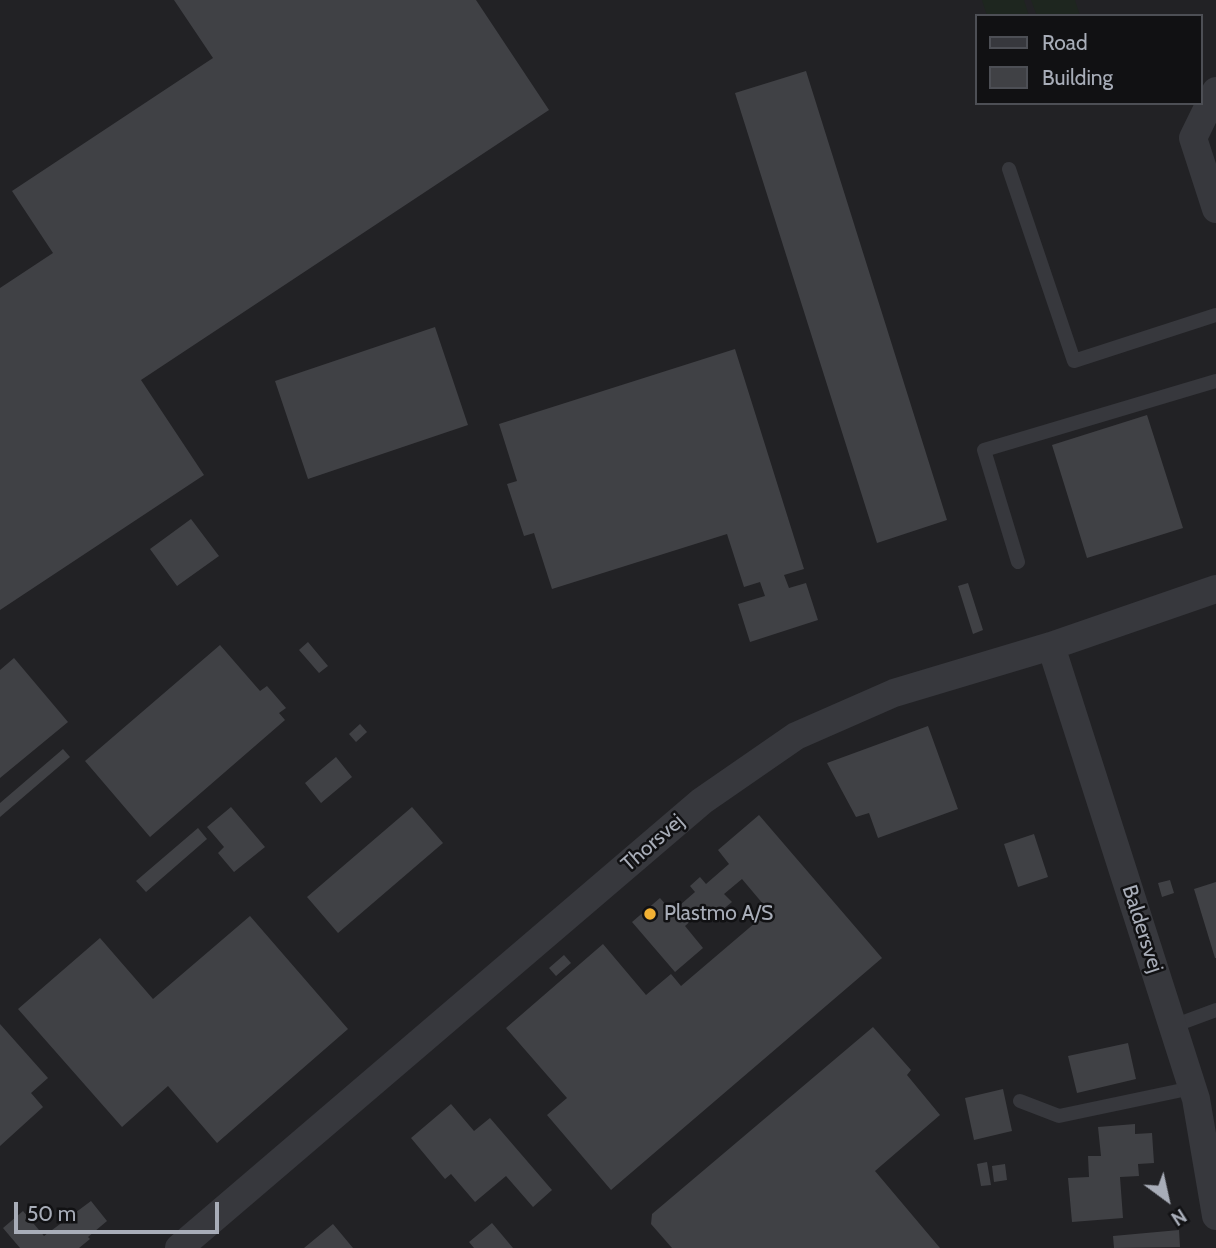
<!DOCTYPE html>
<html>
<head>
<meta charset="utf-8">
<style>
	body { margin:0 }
	#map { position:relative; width:1216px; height:1248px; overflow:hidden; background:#161618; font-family:Cabin,sans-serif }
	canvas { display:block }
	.legend { position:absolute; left:975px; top:14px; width:228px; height:91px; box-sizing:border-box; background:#111113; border:2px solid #4d4f55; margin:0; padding:9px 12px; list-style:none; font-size:21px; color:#a8adb8 }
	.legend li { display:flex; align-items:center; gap:14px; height:35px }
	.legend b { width:35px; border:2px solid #4d4f55 }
	.north { position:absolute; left:1132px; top:1164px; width:70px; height:70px; -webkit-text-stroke:5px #111113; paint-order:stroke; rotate:147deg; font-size:19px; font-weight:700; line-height:28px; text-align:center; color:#a8adb8 }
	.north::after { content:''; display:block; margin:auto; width:24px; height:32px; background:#a8adb8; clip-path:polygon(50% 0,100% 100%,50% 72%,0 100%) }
	.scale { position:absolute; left:14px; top:1202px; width:205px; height:32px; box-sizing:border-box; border:4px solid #a8adb8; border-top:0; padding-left:9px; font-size:21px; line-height:24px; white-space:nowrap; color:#a8adb8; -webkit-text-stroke:5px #111113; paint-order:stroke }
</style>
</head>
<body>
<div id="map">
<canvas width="1216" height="1248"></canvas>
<ul class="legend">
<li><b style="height:9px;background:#37383d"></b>Road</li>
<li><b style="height:19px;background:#404145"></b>Building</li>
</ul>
<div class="north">N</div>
<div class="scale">50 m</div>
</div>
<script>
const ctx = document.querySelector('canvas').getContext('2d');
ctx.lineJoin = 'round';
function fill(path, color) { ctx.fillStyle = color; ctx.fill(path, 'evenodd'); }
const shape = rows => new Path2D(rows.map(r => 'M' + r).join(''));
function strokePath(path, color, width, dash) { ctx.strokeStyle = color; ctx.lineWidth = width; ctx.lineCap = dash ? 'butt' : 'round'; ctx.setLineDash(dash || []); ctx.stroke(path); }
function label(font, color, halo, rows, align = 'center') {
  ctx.font = font + ' Cabin,sans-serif'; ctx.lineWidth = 5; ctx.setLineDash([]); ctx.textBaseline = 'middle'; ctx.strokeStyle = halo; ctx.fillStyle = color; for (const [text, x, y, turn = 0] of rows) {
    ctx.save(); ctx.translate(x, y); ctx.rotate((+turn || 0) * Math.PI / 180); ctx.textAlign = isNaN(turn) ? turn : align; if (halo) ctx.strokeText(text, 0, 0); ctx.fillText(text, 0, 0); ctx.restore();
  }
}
fill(shape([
	[0,0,1216,0,1216,1248,0,1248],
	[976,16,1200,16,1200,103,976,103]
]), '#222225');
fill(shape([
	[982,0,1024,0,1029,16,987,16],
	[1031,0,1075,0,1080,16,1037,16]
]), '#1e261f');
fill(shape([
	[174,0,476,0,549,110,141,380,204,475,0,610,0,288,53,253,12,191,213,58],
	[806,71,947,520,877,543,735,93],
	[435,327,468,425,308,479,275,381],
	[735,349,804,569,784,575,789,588,806,583,818,620,750,642,738,604,765,596,760,582,744,587,727,534,552,589,534,533,524,536,507,484,517,481,499,424],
	[1147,415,1183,528,1087,558,1052,445],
	[191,519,219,556,177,586,150,549],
	[968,583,983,630,973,634,958,586],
	[308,642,328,666,319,673,299,650],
	[220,645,260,691,267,686,286,708,279,713,285,720,150,837,85,761],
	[14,658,68,722,0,778,0,670],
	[360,724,367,732,356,742,349,734],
	[928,726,958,809,878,838,869,813,856,817,827,763],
	[63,749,70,757,0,817,0,803],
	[336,757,352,777,321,803,305,783],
	[231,807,265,847,234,872,218,853,224,847,207,827],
	[412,807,443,843,338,933,307,897],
	[759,815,882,958,611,1190,547,1115,567,1098,506,1028,603,944,646,995,671,974,681,986,769,911,742,879,724,894,732,902,711,919,703,910,685,926,703,948,675,972,632,922,660,898,672,912,695,892,690,886,700,877,706,884,729,864,718,850],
	[198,828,207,839,146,892,136,881],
	[1034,834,1048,877,1018,887,1004,844],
	[1170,880,1174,893,1162,897,1158,883],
	[1216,882,1216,958,1215,958,1194,889],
	[250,916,348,1029,217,1143,168,1086,122,1127,18,1009,100,938,153,999],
	[564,955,571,963,556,976,549,968],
	[0,1024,48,1078,31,1093,43,1107,0,1146],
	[873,1027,911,1070,907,1075,940,1115,875,1171,940,1248,672,1248,651,1224,652,1214],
	[1128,1043,1136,1079,1077,1093,1068,1056],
	[1003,1089,1012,1131,974,1140,965,1098],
	[451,1104,474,1131,490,1118,552,1190,533,1207,506,1176,475,1202,451,1174,445,1179,411,1138],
	[1135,1124,1135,1134,1152,1133,1154,1163,1138,1164,1139,1176,1120,1177,1123,1218,1072,1222,1068,1178,1089,1177,1088,1156,1101,1156,1098,1127],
	[987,1162,991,1185,981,1186,977,1164],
	[1005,1164,1007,1180,994,1182,992,1166],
	[91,1201,107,1221,88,1237,90,1239,79,1248,20,1248,3,1228,23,1211,44,1236],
	[492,1223,513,1248,474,1248,469,1242],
	[333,1224,353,1248,304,1248],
	[1179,1230,1180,1247,1114,1248,1113,1236]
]), '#404145');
strokePath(shape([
	[1009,169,1074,361,1216,315],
	[1018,562,984,450,1216,381],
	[1173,1026,1216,1010],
	[1020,1101,1059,1116,1192,1088]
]), '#37383d', 14);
strokePath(shape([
	[1216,91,1193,138,1216,209],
	[1051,646,1196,1099,1216,1216],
	[179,1248,702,801,796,736,894,693,1051,646,1216,589]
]), '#37383d', 28);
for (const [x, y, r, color] of [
	[650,914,7,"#f2b134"]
]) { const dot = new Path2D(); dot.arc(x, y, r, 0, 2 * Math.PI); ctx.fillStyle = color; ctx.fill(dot); strokePath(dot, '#111113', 2.5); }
label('21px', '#a8adb8', '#111113', [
	["Thorsvej",653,843,-41],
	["Baldersvej",1142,929,72]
]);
label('21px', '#a8adb8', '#111113', [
	["Plastmo A/S",664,914]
], 'left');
</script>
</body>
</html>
